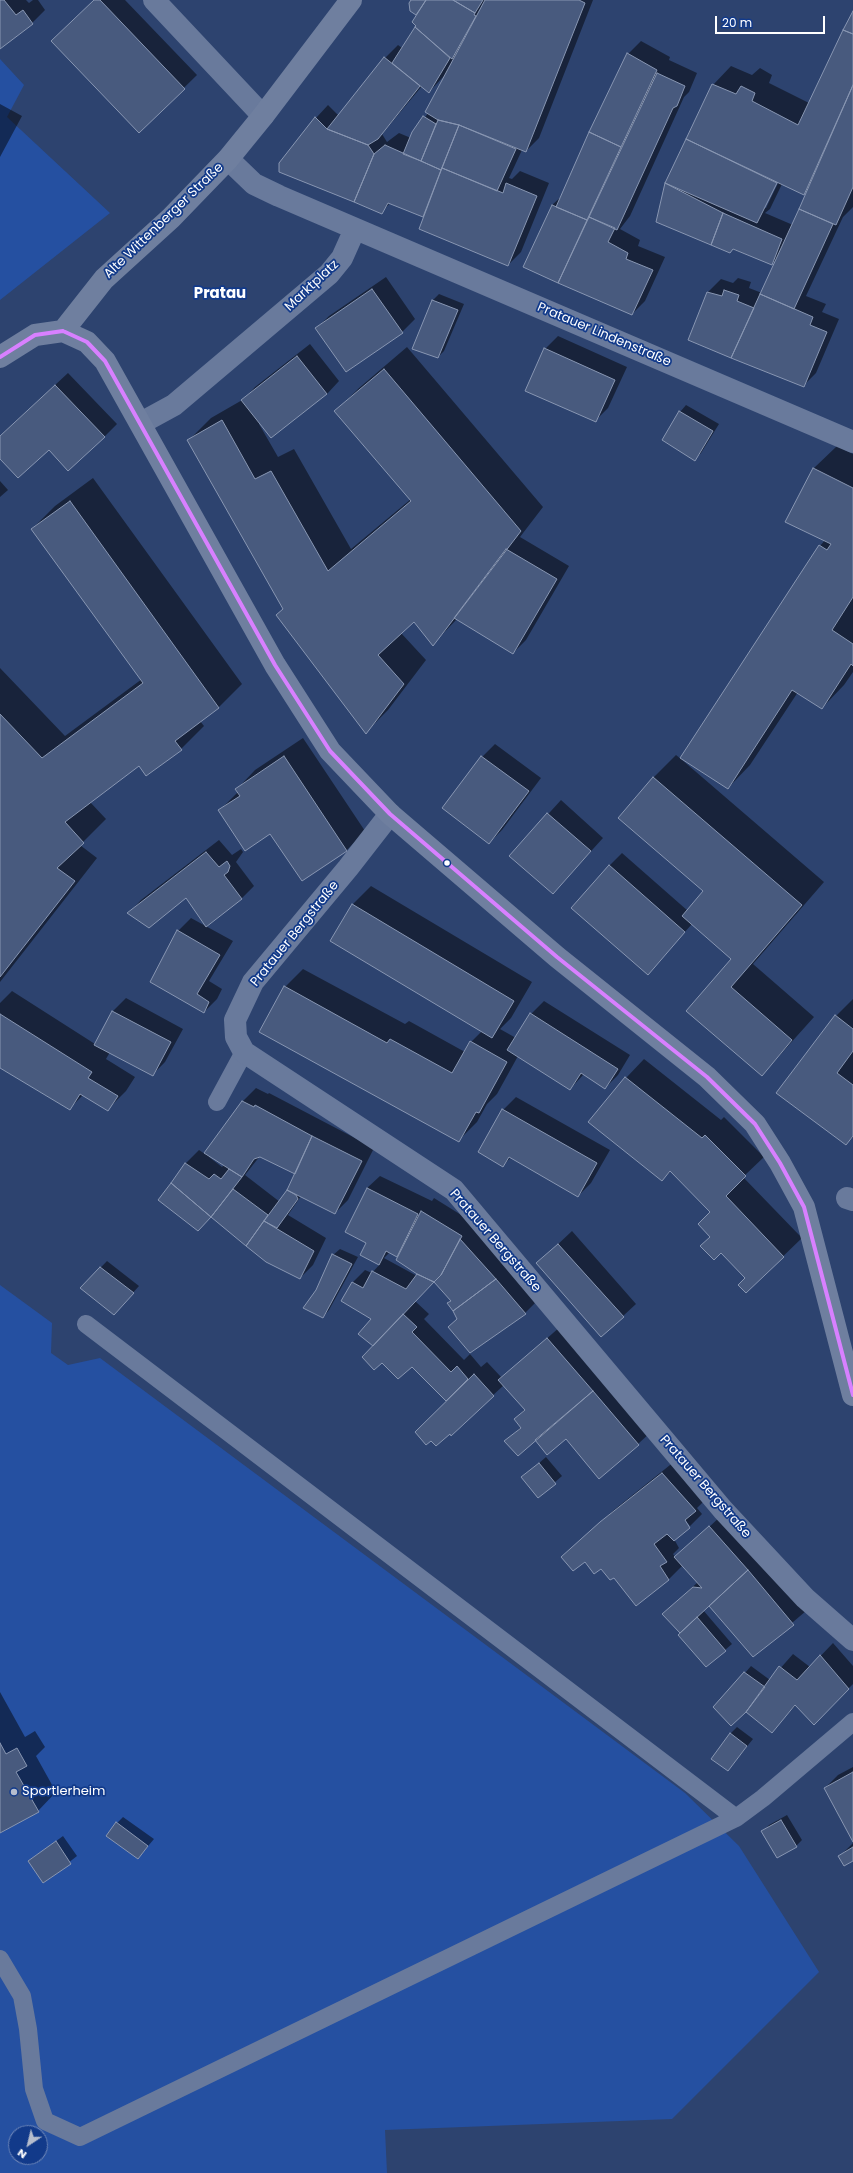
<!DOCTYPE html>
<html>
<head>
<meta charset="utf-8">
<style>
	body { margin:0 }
	#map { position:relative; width:853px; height:2173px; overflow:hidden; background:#2d436f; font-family:Poppins,sans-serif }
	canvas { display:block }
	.north { position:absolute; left:8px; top:2125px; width:40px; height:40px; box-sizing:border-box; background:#123a8a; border:1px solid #7189b9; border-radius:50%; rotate:215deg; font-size:11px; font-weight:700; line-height:16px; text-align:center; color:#fff }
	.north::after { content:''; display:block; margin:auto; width:14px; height:18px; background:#b6bdcd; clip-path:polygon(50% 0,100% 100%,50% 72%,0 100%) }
	.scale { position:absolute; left:715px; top:16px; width:110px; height:18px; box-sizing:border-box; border:2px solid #fff; border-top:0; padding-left:5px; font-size:12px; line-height:14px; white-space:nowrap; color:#fff; -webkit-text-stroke:3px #123a8a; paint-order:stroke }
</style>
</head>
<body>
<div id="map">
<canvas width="853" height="2173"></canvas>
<div class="north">N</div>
<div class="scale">20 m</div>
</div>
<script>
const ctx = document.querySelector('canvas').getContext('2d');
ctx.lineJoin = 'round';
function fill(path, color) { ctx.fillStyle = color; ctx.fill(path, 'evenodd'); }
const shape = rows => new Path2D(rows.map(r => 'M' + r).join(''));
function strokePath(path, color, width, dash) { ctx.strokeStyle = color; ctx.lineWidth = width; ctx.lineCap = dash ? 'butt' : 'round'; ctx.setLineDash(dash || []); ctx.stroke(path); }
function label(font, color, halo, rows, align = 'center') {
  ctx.font = font + ' Poppins,sans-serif'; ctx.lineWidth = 3.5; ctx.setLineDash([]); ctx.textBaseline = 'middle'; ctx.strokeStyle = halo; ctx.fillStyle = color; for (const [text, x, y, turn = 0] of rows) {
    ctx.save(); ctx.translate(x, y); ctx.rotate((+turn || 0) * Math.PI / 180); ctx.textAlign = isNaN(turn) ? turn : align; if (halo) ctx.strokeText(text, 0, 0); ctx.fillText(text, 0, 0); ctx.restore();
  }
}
fill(shape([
	[0,59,24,85,7,117,110,213,0,300],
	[0,1285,52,1323,51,1353,68,1365,100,1358,685,1793,739,1846,819,1972,672,2119,385,2130,387,2173,0,2173],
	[16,2133,40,2133,40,2157,16,2157]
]), '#2550a1');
fill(shape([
	[0,0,26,0,29,3,33,0,38,0,45,10,32,23,0,48],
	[95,0,125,0,197,75,139,132],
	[412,0,593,0,539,138,526,151,522,150,509,178,512,179,520,171,549,183,521,252,508,265,424,217,390,203,382,212,316,118,328,105,339,116,385,58,398,45,402,48,417,26,420,10,416,14],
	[444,76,428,113,411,138,399,133,387,142,382,134,422,86,429,92],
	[853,13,853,207,843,217,806,296,826,304,822,312,839,319,816,373,803,386,689,340,708,292,721,279,733,283,738,278,751,282,749,288,762,293,778,258,772,264,657,221,666,183,713,85,731,66,752,75,760,68,772,75,769,83,809,103],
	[778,178,780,179,766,208,763,208],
	[782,184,804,194,809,189,793,225,765,213,770,209],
	[641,41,670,57,669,60,697,73,689,92,684,97,630,216,620,229,640,240,638,246,665,257,645,301,632,314,525,266,552,205,562,196,628,54],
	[0,104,22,116,0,157],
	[386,277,415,319,402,332,316,329,329,316],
	[439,294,464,304,444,351,438,357,414,348,433,300],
	[558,336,627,367,608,408,595,421,545,349],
	[310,344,339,381,327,394,259,424,278,457,294,449,351,549,411,499,336,411,359,388,407,347,543,507,520,537,569,566,526,640,513,653,457,619,433,644,414,621,401,633,426,660,388,710,366,732,284,608,188,441,211,418,244,399,255,387],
	[68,373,117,424,104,437,0,458,0,436],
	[686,405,719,424,701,453,695,459,680,412],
	[837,446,853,454,853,672,844,685,822,708,798,692,750,765,728,788,681,759,824,882,753,964,814,1017,762,1075,688,1011,733,959,692,924,648,973,609,866,622,853,688,911,705,891,653,778,676,755,681,759,820,546,825,540,787,521,814,468],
	[93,478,242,684,219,707,200,721,204,726,181,749,146,775,139,765,90,802,106,819,80,845,97,858,0,982,0,668,65,736,142,679,32,529,55,506],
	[0,481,8,490,0,497],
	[303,738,365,831,347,850,302,880,270,833,220,810,239,791,237,789,255,770],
	[495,744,541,778,502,830,489,843,443,808,482,757],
	[561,800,603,838,553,893,510,856],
	[219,840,232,855,241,849,243,852,236,862,254,886,241,899,186,897,129,913,141,900],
	[371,886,532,982,511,1018,500,1029,516,1038,531,1014,544,1001,630,1055,618,1075,605,1088,584,1074,570,1089,518,1056,497,1094,487,1104,477,1122,459,1140,285,987,303,969,405,1024,409,1021,465,1052,471,1042,482,1031,353,904],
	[191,918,233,941,209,981,222,989,217,999,204,1012,151,982,178,931],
	[12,991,95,1044,113,1011,126,998,183,1029,165,1062,152,1075,110,1052,106,1059,135,1077,126,1091,107,1110,83,1095,69,1109,0,1067,0,1003],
	[853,999,853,1137,846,1144,778,1092,836,1016],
	[644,1059,721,1120,724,1117,764,1157,743,1177,802,1238,746,1292,746,1278,711,1237,711,1211,671,1171,662,1180,626,1078],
	[256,1088,268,1094,269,1093,374,1148,348,1200,335,1213,301,1196,288,1215,326,1238,313,1265,300,1278,267,1261,172,1184,186,1163,199,1150,205,1154,243,1101],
	[210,1156,224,1165,222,1167,209,1157],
	[260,1156,296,1174,288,1190,280,1202,245,1175],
	[516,1097,610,1150,591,1183,578,1196,511,1157,503,1166,503,1110],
	[380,1176,432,1201,434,1198,474,1223,538,1300,525,1313,470,1352,458,1318,448,1303,451,1300,434,1281,415,1301,429,1314,424,1319,464,1360,470,1354,481,1367,487,1362,502,1378,561,1326,651,1432,638,1444,566,1437,506,1441,521,1427,515,1419,526,1408,504,1385,451,1434,450,1433,431,1439,447,1401,412,1366,374,1346,372,1318,352,1283,365,1270,372,1273,380,1264,361,1254,367,1242,367,1188],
	[390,1252,399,1257,419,1274,417,1276,384,1258],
	[572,1231,636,1304,623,1316,537,1264],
	[340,1249,358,1257,329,1310,323,1317,316,1291,333,1255],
	[107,1261,139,1286,120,1307,81,1288],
	[546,1457,562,1476,538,1497,523,1477],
	[675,1461,708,1497,697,1508,702,1514,690,1526,682,1516,674,1539,679,1548,673,1554,676,1558,723,1514,806,1611,753,1656,709,1605,703,1610,732,1644,725,1650,681,1633,663,1614,698,1582,683,1565,669,1579,636,1604,614,1576,601,1567,585,1561,563,1557,614,1510],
	[833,1643,853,1666,853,1684,814,1723,796,1705,772,1731,745,1673,751,1666,770,1680,793,1654,810,1667],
	[0,1692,25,1737,35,1731,45,1747,36,1756,56,1792,38,1811,0,1832],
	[737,1727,753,1739,728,1770,730,1734],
	[853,1767,853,1840,825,1788,838,1775],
	[787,1815,802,1840,796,1846,763,1832,769,1825],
	[123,1817,154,1839,138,1858,117,1823],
	[63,1836,77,1856,44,1882,29,1861],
	[853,1843,853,1860,840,1856]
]), '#0007');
const building = shape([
	[0,0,4,0,16,15,23,10,33,24,0,49,0,0],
	[94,0,100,0,185,89,139,133,51,41,94,0],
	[411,0,426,0,416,15,410,11,409,3,411,0],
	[426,0,453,0,475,13,474,15,476,16,452,59,415,27,416,26,412,22,426,0],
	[453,0,483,0,475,13,453,0],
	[485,0,579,0,585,3,526,152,459,125,438,120,425,112,485,0],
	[853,11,853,34,843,30,853,11],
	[415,27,450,58,429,93,392,63,415,27],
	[843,30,853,34,853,85,804,195,686,139,712,84,736,94,741,86,755,93,752,101,798,125,843,30],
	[627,53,657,70,621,147,589,132,627,53],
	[384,57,420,86,378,139,368,145,327,129,384,57],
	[657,73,685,86,677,106,673,108,617,230,589,217,657,73],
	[853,85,853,187,836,225,799,209,853,85],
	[423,116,436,124,421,161,403,154,412,132,423,116],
	[315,117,327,129,368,145,374,154,354,202,279,172,279,163,315,117],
	[438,120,459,125,441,170,421,161,438,120],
	[459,125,516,149,497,191,442,168,459,125],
	[589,132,621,147,587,220,556,207,589,132],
	[686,139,777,183,757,223,665,183,686,139],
	[385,145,441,170,423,217,388,203,382,214,354,202,374,154,385,145],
	[442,168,503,193,506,183,537,196,508,266,419,229,442,168],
	[665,183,723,213,711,245,656,222,665,183],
	[552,205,587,220,558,283,523,267,552,205],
	[799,209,833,224,794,309,760,294,799,209],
	[723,213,782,239,772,265,733,249,730,253,711,245,723,213],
	[589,217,615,228,608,242,628,253,626,259,653,270,632,315,558,283,589,217],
	[372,289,403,333,346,372,315,328,372,289],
	[724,290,739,295,737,301,754,308,731,358,688,340,707,292,722,296,724,290],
	[760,294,813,317,810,325,827,332,804,387,731,358,760,294],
	[432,300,458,310,438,358,412,349,432,300],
	[544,348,615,380,596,422,525,391,544,348],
	[297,356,327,394,271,438,241,400,297,356],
	[384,369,521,531,433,646,414,622,378,655,404,684,366,734,276,615,283,609,187,440,222,420,255,479,271,471,328,571,411,501,334,411,384,369],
	[55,385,105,437,68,471,49,450,18,478,0,459,0,436,55,385],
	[679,411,713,431,695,461,662,440,679,411],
	[813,468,853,488,853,597,832,630,853,644,853,666,851,664,822,709,792,690,728,789,680,758,819,545,827,550,831,544,785,522,813,468],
	[70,501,219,708,175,741,182,750,146,776,139,766,65,822,84,843,57,868,75,881,0,977,0,714,42,758,143,683,31,529,70,501],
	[506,549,557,579,513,654,454,618,506,549],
	[284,756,347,851,302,881,270,834,245,851,218,810,240,796,235,789,284,756],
	[481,756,529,791,489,844,442,808,481,756],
	[653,777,802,905,731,987,792,1040,762,1076,686,1011,731,959,682,916,703,891,618,818,653,777],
	[547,813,591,851,553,894,509,856,547,813],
	[206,852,219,867,227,861,230,866,228,872,224,875,242,899,206,927,186,898,149,928,127,913,206,852],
	[609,865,685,932,648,975,571,908,609,865],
	[352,904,514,1001,492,1038,330,941,352,904],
	[177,930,220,955,197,994,209,1002,204,1013,150,982,177,930],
	[284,986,387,1043,390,1039,452,1073,470,1041,507,1062,479,1113,476,1112,459,1142,259,1032,284,986],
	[112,1011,171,1042,153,1076,94,1045,112,1011],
	[530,1013,618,1069,605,1089,581,1073,570,1090,507,1050,530,1013],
	[0,1014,92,1072,88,1078,118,1096,108,1111,80,1094,70,1110,0,1068,0,1014],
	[835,1015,853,1029,853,1051,837,1073,853,1085,853,1136,846,1145,776,1093,835,1015],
	[625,1077,702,1138,705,1135,746,1176,726,1196,784,1257,746,1293,738,1285,745,1278,721,1253,714,1260,700,1246,710,1237,698,1224,710,1212,670,1171,662,1181,588,1122,625,1077],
	[242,1101,254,1107,255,1105,312,1136,295,1174,260,1157,254,1159,242,1177,204,1153,242,1101],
	[502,1109,597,1163,578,1197,509,1157,503,1167,478,1152,502,1109],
	[312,1136,362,1161,335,1214,287,1190,312,1136],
	[185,1163,209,1179,214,1174,221,1179,229,1169,242,1177,211,1217,171,1183,185,1163],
	[171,1183,211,1217,198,1231,158,1200,171,1183],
	[367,1188,418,1214,397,1257,386,1251,379,1265,360,1255,366,1243,345,1232,367,1188],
	[233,1189,268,1215,246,1246,211,1217,233,1189],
	[287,1190,296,1195,298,1199,277,1228,264,1221,287,1190],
	[421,1211,462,1236,441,1275,434,1282,417,1274,396,1260,421,1211],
	[264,1221,314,1251,300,1279,266,1262,246,1246,264,1221],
	[460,1239,496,1279,453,1311,447,1303,451,1301,434,1282,441,1275,460,1239],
	[558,1244,624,1317,601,1337,536,1263,558,1244],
	[332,1254,352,1264,323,1318,303,1308,316,1290,332,1254],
	[100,1267,134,1293,114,1315,80,1288,100,1267],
	[372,1271,406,1289,417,1274,434,1282,373,1346,358,1334,371,1319,341,1301,352,1282,363,1288,372,1271],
	[496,1279,526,1314,470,1353,448,1327,457,1319,453,1311,496,1279],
	[403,1314,417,1327,412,1332,451,1372,457,1366,468,1379,446,1401,412,1367,398,1379,382,1363,374,1370,362,1357,403,1314],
	[547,1338,593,1391,518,1456,504,1441,521,1428,514,1419,525,1410,498,1380,547,1338],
	[474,1374,494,1396,451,1436,450,1434,436,1446,431,1441,426,1445,415,1432,474,1374],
	[593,1391,639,1445,599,1479,566,1439,547,1455,535,1440,593,1391],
	[539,1463,556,1484,538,1498,521,1477,539,1463],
	[662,1473,696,1511,685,1520,690,1528,674,1541,667,1534,654,1544,667,1562,660,1566,669,1580,636,1606,614,1578,610,1580,601,1569,594,1574,585,1562,573,1571,561,1557,600,1522,662,1473],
	[709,1526,748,1570,680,1633,662,1614,693,1587,702,1588,674,1557,709,1526],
	[748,1570,794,1625,753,1657,709,1606,748,1570],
	[697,1617,726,1651,706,1667,678,1635,697,1617],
	[820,1655,849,1689,814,1725,795,1705,772,1733,746,1712,779,1666,797,1680,820,1655],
	[744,1672,765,1687,746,1712,731,1726,713,1707,744,1672],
	[730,1733,747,1746,728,1771,711,1759,730,1733],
	[0,1743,6,1754,17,1748,27,1766,16,1772,39,1812,0,1833,0,1743],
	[853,1772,853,1842,824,1788,853,1772],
	[781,1820,797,1847,777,1858,761,1831,781,1820],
	[116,1822,148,1846,138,1859,106,1836,116,1822],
	[56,1841,71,1864,43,1883,28,1861,56,1841],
	[853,1847,853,1861,844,1866,838,1856,853,1847]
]);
fill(building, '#485a7e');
strokePath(building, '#8896b2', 1);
strokePath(shape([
	[217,1102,244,1052],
	[86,1324,736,1818,763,1798,853,1722],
	[0,1959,22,1996,28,2029,34,2089,45,2121,80,2137,736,1818]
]), '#697a9c', 18);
strokePath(shape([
	[154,0,263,116],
	[228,159,254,184,279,196,853,442],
	[141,423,174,405,329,274,342,258,355,229],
	[390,814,348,868,253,982,235,1020,236,1037,244,1052,454,1190,723,1510,805,1598,853,1640],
	[847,1198,853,1200]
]), '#697a9c', 22);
strokePath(shape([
	[63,331,87,342,105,361,275,665,330,751,390,814,557,957,707,1077,755,1124,780,1163,804,1207,853,1395],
	[0,357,35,335,63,331,104,279,171,218,228,159,263,116,351,0]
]), '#6f7f9f', 22);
strokePath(shape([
	[63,331,87,342,105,361,275,665,330,751,390,814,557,957,707,1077,755,1124,780,1163,804,1207,853,1395],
	[0,357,35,335,63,331]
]), '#d880ff', 4);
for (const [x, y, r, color] of [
	[447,863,3.5,"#fff"],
	[14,1792,4,"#b6bdcd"]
]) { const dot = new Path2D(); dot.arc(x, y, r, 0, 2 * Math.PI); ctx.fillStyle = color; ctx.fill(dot); strokePath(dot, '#123a8a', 1.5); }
label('13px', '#fff', '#123a8a', [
	["Alte Wittenberger Straße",164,221,-44],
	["Marktplatz",312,286,-43],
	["Pratauer Lindenstraße",604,335,23],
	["Pratauer Bergstraße",295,934,-51],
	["Pratauer Bergstraße",495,1241,49],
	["Pratauer Bergstraße",705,1487,49]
]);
label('13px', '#fff', '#123a8a', [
	["Sportlerheim",22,1792]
], 'left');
label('bold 15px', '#fff', '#123a8a', [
	["Pratau",220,294]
]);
</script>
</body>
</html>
